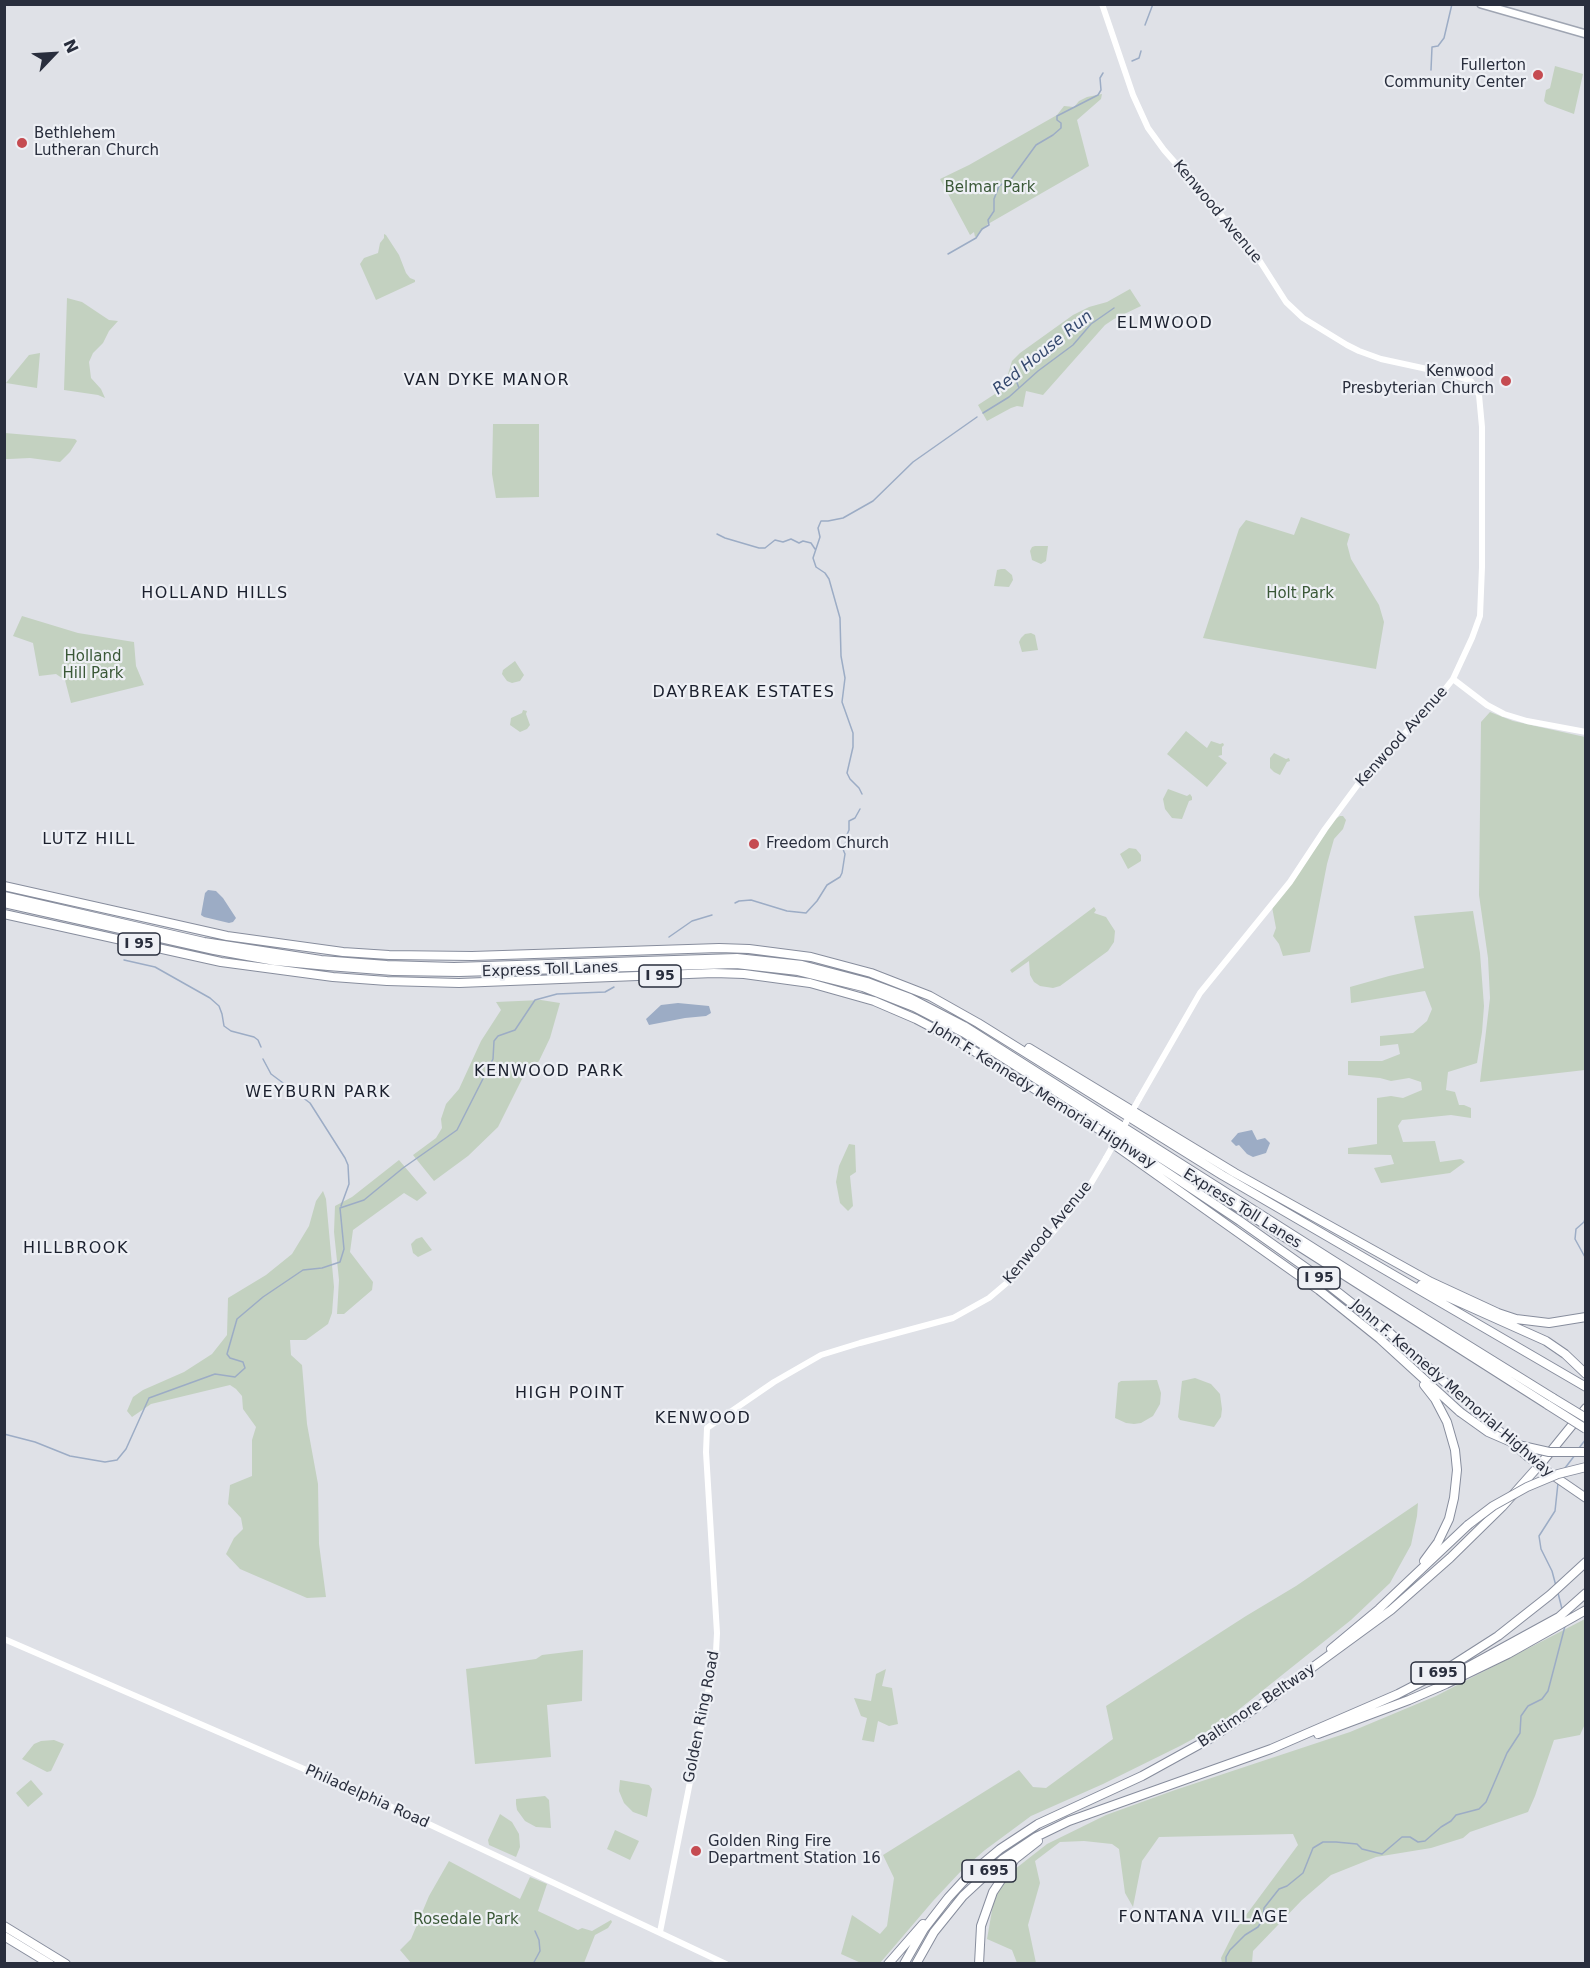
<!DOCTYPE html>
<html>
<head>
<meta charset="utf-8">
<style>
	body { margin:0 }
	#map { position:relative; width:1590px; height:1968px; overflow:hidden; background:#dfe1e7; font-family:"DejaVu Sans",sans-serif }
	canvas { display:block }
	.frame { position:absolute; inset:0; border:6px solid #292e3d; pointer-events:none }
	.north { position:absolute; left:24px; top:24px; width:60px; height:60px; -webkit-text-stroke:4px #eef0f5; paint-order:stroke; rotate:65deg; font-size:16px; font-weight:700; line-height:24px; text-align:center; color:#292e3d }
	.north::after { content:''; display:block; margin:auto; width:21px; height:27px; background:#292e3d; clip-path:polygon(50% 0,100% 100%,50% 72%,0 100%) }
</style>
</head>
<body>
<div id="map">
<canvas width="1590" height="1968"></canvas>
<div class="frame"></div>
<div class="north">N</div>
</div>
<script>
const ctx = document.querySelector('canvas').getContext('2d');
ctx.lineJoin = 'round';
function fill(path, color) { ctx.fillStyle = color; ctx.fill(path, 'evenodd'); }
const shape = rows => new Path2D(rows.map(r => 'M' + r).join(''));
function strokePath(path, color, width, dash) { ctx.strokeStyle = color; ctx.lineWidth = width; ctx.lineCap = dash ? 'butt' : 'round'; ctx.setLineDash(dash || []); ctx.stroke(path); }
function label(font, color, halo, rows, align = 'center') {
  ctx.font = font + ' "DejaVu Sans",sans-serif'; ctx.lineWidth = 4.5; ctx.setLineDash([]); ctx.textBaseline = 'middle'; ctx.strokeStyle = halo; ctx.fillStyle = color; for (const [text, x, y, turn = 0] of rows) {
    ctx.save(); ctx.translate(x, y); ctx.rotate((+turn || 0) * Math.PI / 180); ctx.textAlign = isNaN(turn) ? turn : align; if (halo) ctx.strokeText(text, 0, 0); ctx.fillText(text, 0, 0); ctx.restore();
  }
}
fill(shape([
	[1555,66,1583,74,1574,114,1547,104,1544,101,1546,90,1550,88],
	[1102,94,1101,99,1077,120,1089,166,988,224,977,236,975,237,974,232,970,235,940,179,969,165,1057,115,1064,106,1074,107,1079,101,1087,97],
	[384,234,386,235,399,255,406,273,410,278,415,280,415,282,376,300,360,264,364,258,378,253,380,243,384,238],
	[1130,289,1141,306,1114,319,1105,325,1043,395,1026,391,1023,407,1017,406,1011,408,987,421,978,405,998,392,1005,384,1012,361,1020,353,1073,315,1089,307,1107,302],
	[67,298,82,302,109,320,118,321,109,331,103,343,93,353,89,362,91,378,101,389,105,398,98,395,64,390],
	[40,353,37,388,6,383,29,355],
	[493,424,539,424,539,497,496,498,492,474],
	[5,433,75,439,77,441,70,452,60,462,30,458,9,459,5,459],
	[1301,517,1350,534,1347,544,1351,559,1379,605,1384,622,1376,669,1203,638,1239,529,1246,520,1294,535],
	[1035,546,1048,546,1046,561,1041,564,1032,560,1030,551,1032,547],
	[1001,569,1005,569,1012,575,1013,580,1009,587,994,586,997,570],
	[22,616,78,633,134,642,136,666,144,685,71,703,65,680,56,674,39,676,33,643,13,636],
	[1031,633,1035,635,1038,650,1022,652,1019,642,1021,638,1025,634],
	[515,661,524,675,520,681,512,683,507,681,502,674,503,670],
	[523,710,527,711,526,714,530,725,527,729,520,732,510,725,511,718,522,713],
	[1490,712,1513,721,1585,737,1585,1070,1480,1082,1490,998,1488,958,1479,895,1481,722],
	[1186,731,1207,748,1211,741,1220,744,1223,743,1224,745,1222,747,1222,755,1218,756,1227,763,1207,787,1167,754],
	[1274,753,1286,759,1289,758,1290,761,1287,762,1280,775,1274,772,1270,768,1270,758],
	[1168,789,1187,796,1190,794,1192,797,1192,800,1189,801,1182,819,1172,818,1165,809,1163,799],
	[1340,816,1343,816,1346,820,1343,829,1334,839,1327,864,1310,952,1283,956,1279,944,1273,936,1276,928,1272,907,1290,886,1335,819],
	[1129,848,1136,849,1141,855,1141,861,1128,869,1120,854],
	[1094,907,1096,910,1094,913,1106,917,1115,931,1114,942,1108,951,1060,986,1053,988,1040,986,1034,982,1030,975,1029,961,1012,973,1010,970],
	[1473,911,1480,953,1484,1006,1482,1032,1477,1063,1448,1072,1446,1090,1455,1092,1459,1105,1464,1105,1471,1108,1471,1118,1451,1115,1402,1120,1398,1126,1403,1142,1435,1141,1440,1162,1461,1159,1465,1162,1450,1173,1381,1183,1374,1168,1394,1164,1391,1155,1348,1154,1348,1148,1377,1144,1377,1098,1391,1096,1403,1098,1422,1090,1421,1082,1409,1078,1391,1081,1380,1078,1348,1075,1348,1061,1382,1061,1400,1054,1398,1044,1380,1046,1380,1036,1413,1033,1427,1021,1432,1009,1425,991,1351,1003,1350,987,1389,976,1424,968,1414,916],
	[541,1000,560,1003,550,1038,539,1061,522,1079,498,1127,468,1156,434,1181,413,1155,436,1138,442,1128,441,1119,446,1104,459,1089,481,1041,501,1010,496,1002],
	[849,1144,855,1145,856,1172,850,1176,853,1206,848,1211,840,1203,836,1182,839,1166],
	[399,1160,427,1193,417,1201,404,1193,353,1230,350,1252,373,1282,372,1290,344,1314,337,1314,339,1280,334,1232,335,1206,352,1197],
	[323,1191,326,1199,334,1287,332,1313,328,1324,306,1340,290,1340,291,1355,302,1365,307,1424,318,1484,319,1544,326,1597,307,1598,240,1569,226,1554,234,1538,243,1529,241,1518,228,1504,230,1485,252,1476,252,1440,256,1427,243,1409,242,1396,236,1389,230,1385,151,1404,132,1417,127,1411,133,1397,143,1390,184,1372,212,1354,227,1335,228,1298,266,1275,292,1254,309,1226,316,1201],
	[422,1237,432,1250,418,1257,413,1253,411,1244,416,1239],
	[1195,1378,1211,1384,1220,1394,1222,1409,1221,1417,1214,1427,1180,1420,1178,1417,1182,1381],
	[1157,1380,1161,1393,1160,1404,1153,1416,1141,1423,1134,1424,1126,1423,1115,1418,1118,1383,1121,1381],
	[1418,1503,1417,1516,1411,1545,1390,1583,1351,1620,1237,1711,1215,1727,1180,1746,1103,1784,1031,1816,985,1850,962,1870,933,1901,880,1963,861,1963,841,1954,852,1915,880,1934,887,1926,894,1878,883,1855,1019,1770,1033,1787,1046,1788,1113,1739,1106,1706,1246,1616,1296,1586],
	[1585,1619,1585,1724,1580,1735,1554,1740,1535,1796,1528,1812,1470,1832,1463,1838,1431,1848,1376,1857,1331,1875,1302,1900,1253,1951,1252,1963,1222,1963,1221,1958,1235,1930,1298,1845,1293,1834,1159,1837,1142,1861,1133,1907,1125,1893,1119,1849,1112,1844,1084,1841,1060,1842,1035,1861,1040,1883,1028,1925,1036,1963,1017,1963,1012,1950,987,1939,994,1899,1010,1873,1047,1844,1106,1815,1175,1790,1350,1732,1436,1696],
	[583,1650,582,1701,547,1705,551,1757,475,1764,466,1669,536,1659,542,1655],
	[886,1669,882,1686,892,1688,898,1724,889,1726,878,1721,874,1742,862,1740,867,1718,861,1716,854,1698,871,1701,876,1674],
	[54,1740,64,1744,51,1771,47,1772,22,1759,34,1744,41,1741],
	[31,1780,43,1794,28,1807,16,1793],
	[620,1780,649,1785,652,1789,647,1817,633,1812,624,1803,619,1791],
	[545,1796,549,1800,551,1828,536,1827,525,1821,517,1810,516,1804,516,1799],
	[500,1814,512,1822,519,1834,520,1847,516,1857,489,1845,488,1840],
	[615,1830,639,1841,630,1860,607,1849],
	[449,1861,520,1899,530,1877,547,1884,538,1911,578,1930,582,1928,592,1931,611,1920,612,1922,608,1928,595,1935,584,1963,411,1963,400,1950,411,1939,429,1896]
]), '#c3d1c0');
fill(shape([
	[208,890,216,891,223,898,236,918,233,922,229,923,204,917,201,915,205,893],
	[678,1003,709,1006,711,1013,706,1016,685,1018,649,1025,646,1019,661,1005],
	[1252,1130,1257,1140,1265,1138,1270,1143,1266,1153,1253,1157,1247,1154,1239,1145,1236,1146,1231,1141,1238,1133]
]), '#9cacc5');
strokePath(shape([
	[1145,25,1153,4],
	[1132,61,1139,58,1141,51],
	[1431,70,1432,47,1438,46,1444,38,1452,4],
	[948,254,976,238,982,229,989,225,988,220,994,211,994,199,999,186,1012,178,1036,145,1053,135,1061,128,1061,123,1057,120,1057,116,1098,95,1101,90,1100,78,1103,73],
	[1012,370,1019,388],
	[983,413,1009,397,1038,371,1073,345,1091,324,1114,308],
	[717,534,725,538,759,548,765,548,775,540,783,542,791,539,799,543,803,541,811,543,815,549],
	[862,794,859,788,850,779,847,773,853,747,853,733,842,702,845,678,841,656,840,618,829,579,825,573,816,567,813,558,820,537,818,528,821,521,828,521,843,518,873,501,913,462,977,417],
	[735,903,739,901,751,900,787,911,806,913,817,901,827,885,840,877,842,873,845,854,842,847,848,840,846,837,849,830,849,821,855,818,860,809],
	[669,937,692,921,712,915],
	[124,960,155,967,210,998,219,1006,222,1014,224,1026,231,1031,254,1037,258,1040,261,1047],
	[263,1059,271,1074,310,1103,345,1158,348,1165,349,1184,341,1206],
	[1586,1216,1584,1222,1576,1229,1575,1239,1586,1259],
	[4,1434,35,1442,70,1456,105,1462,117,1460,126,1449,149,1398,215,1374,235,1377,245,1368,243,1362,230,1358,227,1354,237,1319,263,1297,303,1270,322,1268,340,1262,344,1249,340,1208,364,1200,403,1168,457,1130,493,1059,494,1041,498,1036,515,1030,535,1000,557,994,605,992,614,987],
	[1579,1448,1586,1439],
	[1565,1468,1575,1455],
	[1556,1586,1552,1571,1541,1549,1539,1536,1555,1511,1558,1483],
	[1558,1593,1562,1609],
	[533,1964,540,1951,539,1940,535,1931],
	[1226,1964,1226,1957,1230,1950,1245,1935,1258,1927,1263,1919,1264,1908,1279,1889,1287,1886,1303,1873,1313,1848,1323,1842,1336,1842,1357,1844,1362,1849,1382,1854,1402,1837,1410,1837,1418,1842,1425,1841,1441,1827,1451,1821,1456,1815,1479,1809,1486,1802,1507,1753,1520,1733,1521,1716,1528,1706,1542,1699,1548,1691,1565,1626]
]), '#9cacc5', 1.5);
const primary = shape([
	[1481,4,1586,34]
]);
const trunk = shape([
	[4,1926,66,1964],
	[4,1936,50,1964]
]);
const motorway = shape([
	[4,886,227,936,343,952,389,955,472,956,719,948,749,949,811,957,871,973,930,996,978,1023,1222,1175,1586,1387],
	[4,896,204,942,321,960,387,965,454,967,737,958,802,965,867,982,910,998,964,1026,1403,1305,1553,1398],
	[4,903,214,950,275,961,328,966,393,971,459,972,736,964,798,971,863,987,914,1007,964,1033,1548,1405],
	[4,914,221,962,333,977,387,981,459,983,714,973,744,974,810,983,874,1001,916,1019,958,1041,1156,1165,1240,1221,1312,1272,1391,1334,1527,1456],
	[1029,1048,1235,1173,1431,1282,1498,1313,1516,1319,1549,1323,1586,1317],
	[1116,1146,1319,1290,1380,1339,1460,1412],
	[1421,1285,1546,1341,1565,1354,1586,1374],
	[1424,1385,1435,1399,1447,1422,1455,1450,1457,1470,1454,1498,1449,1519,1438,1542,1424,1561],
	[1551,1474,1586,1498],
	[1331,1649,1379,1609,1468,1525],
	[1453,1675,1559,1617,1586,1593],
	[1318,1734,1409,1700,1446,1684,1508,1654,1586,1610],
	[888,1964,923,1924],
	[904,1964,924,1929,948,1898,970,1874,1000,1849,1038,1824,1142,1776,1211,1738,1272,1697,1391,1610,1450,1558,1502,1507,1543,1461,1586,1408],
	[916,1964,934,1932,963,1896,1003,1859,1036,1837,1069,1821,1271,1749,1398,1694,1448,1668,1498,1636,1550,1595,1586,1562],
	[979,1964,981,1926,993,1892,1015,1859,1038,1841]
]);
strokePath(primary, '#9fa5b2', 10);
strokePath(trunk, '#878d9d', 10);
strokePath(motorway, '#878d9d', 10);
strokePath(shape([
	[1102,4,1133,95,1148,128,1164,150,1256,255,1286,302,1303,318,1347,345,1359,351,1381,359,1450,374,1471,381,1479,395,1482,427,1482,567,1480,616,1472,638,1453,679,1427,712,1381,756,1359,783,1325,829,1290,882,1200,993,1139,1099],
	[1453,679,1487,705,1504,714,1527,721,1586,732],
	[4,1639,401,1811,726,1964],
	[660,1932,716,1652,717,1633,706,1452,707,1428,774,1382,821,1355,860,1343,953,1318,989,1298,1015,1276,1065,1218,1090,1185,1106,1158]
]), '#fff', 6);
strokePath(primary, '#fff', 7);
strokePath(trunk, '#fff', 8);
strokePath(motorway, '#fff', 8);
const motorwayBridge = shape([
	[1553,1398,1586,1418],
	[1548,1405,1586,1429],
	[1460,1412,1488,1432,1518,1445,1549,1452,1586,1452],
	[1527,1456,1551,1474],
	[1468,1525,1493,1506,1527,1487,1558,1474,1586,1467]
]);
strokePath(motorwayBridge, '#878d9d', 10, []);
strokePath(shape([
	[1106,1158,1139,1099]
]), '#fff', 6);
strokePath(motorwayBridge, '#fff', 8);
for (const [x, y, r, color] of [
	[1538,75,6,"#c54b51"],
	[22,143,6,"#c54b51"],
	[1506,381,6,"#c54b51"],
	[754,844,6,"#c54b51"],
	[696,1851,6,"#c54b51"]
]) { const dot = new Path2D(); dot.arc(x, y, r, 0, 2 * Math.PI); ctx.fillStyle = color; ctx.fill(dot); strokePath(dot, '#eef0f5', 2); }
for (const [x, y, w] of [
	[139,944,42],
	[660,976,42],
	[1319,1278,42],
	[1438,1673,54],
	[989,1871,54]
]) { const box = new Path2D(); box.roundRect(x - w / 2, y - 11, w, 22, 4.5); ctx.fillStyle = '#eef0f5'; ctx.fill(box); strokePath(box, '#292e3d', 1.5); }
label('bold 14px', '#292e3d', null, [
	["I 95",139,944],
	["I 95",660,976],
	["I 95",1319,1278],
	["I 695",1438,1673],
	["I 695",989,1871]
]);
label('15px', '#292e3d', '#eef0f5', [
	["Fullerton",1526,66,"right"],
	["Community Center",1526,83,"right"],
	["Bethlehem",34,134],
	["Lutheran Church",34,151],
	["Kenwood",1494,372,"right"],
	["Presbyterian Church",1494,389,"right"],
	["Freedom Church",766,844],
	["Golden Ring Fire",708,1842],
	["Department Station 16",708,1859]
], 'left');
label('15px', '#3a5837', '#eef0f5', [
	["Belmar Park",990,188],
	["Holt Park",1300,594],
	["Holland",93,657],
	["Hill Park",93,674],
	["Rosedale Park",466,1920]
]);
label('15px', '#292e3d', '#eef0f5', [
	["Kenwood Avenue",1217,212,50],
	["Kenwood Avenue",1402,737,-48],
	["Express Toll Lanes",550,970,-2],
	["John F. Kennedy Memorial Highway",1043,1096,32],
	["Express Toll Lanes",1242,1209,32],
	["Kenwood Avenue",1048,1233,-50],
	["John F. Kennedy Memorial Highway",1452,1389,41],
	["Baltimore Beltway",1257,1706,-34],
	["Golden Ring Road",702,1717,-79],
	["Philadelphia Road",367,1797,24]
]);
ctx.letterSpacing = '1.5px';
label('16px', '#1b202e', '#eef0f5', [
	["ELMWOOD",1165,324],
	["VAN DYKE MANOR",487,381],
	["HOLLAND HILLS",215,594],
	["DAYBREAK ESTATES",744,693],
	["LUTZ HILL",89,840],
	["KENWOOD PARK",549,1072],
	["WEYBURN PARK",318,1093],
	["HILLBROOK",76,1249],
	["HIGH POINT",570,1394],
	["KENWOOD",703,1419],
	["FONTANA VILLAGE",1204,1918]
]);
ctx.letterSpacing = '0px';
label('italic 16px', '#35496e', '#eef0f5', [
	["Red House Run",1043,353,-39]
]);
</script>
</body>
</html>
